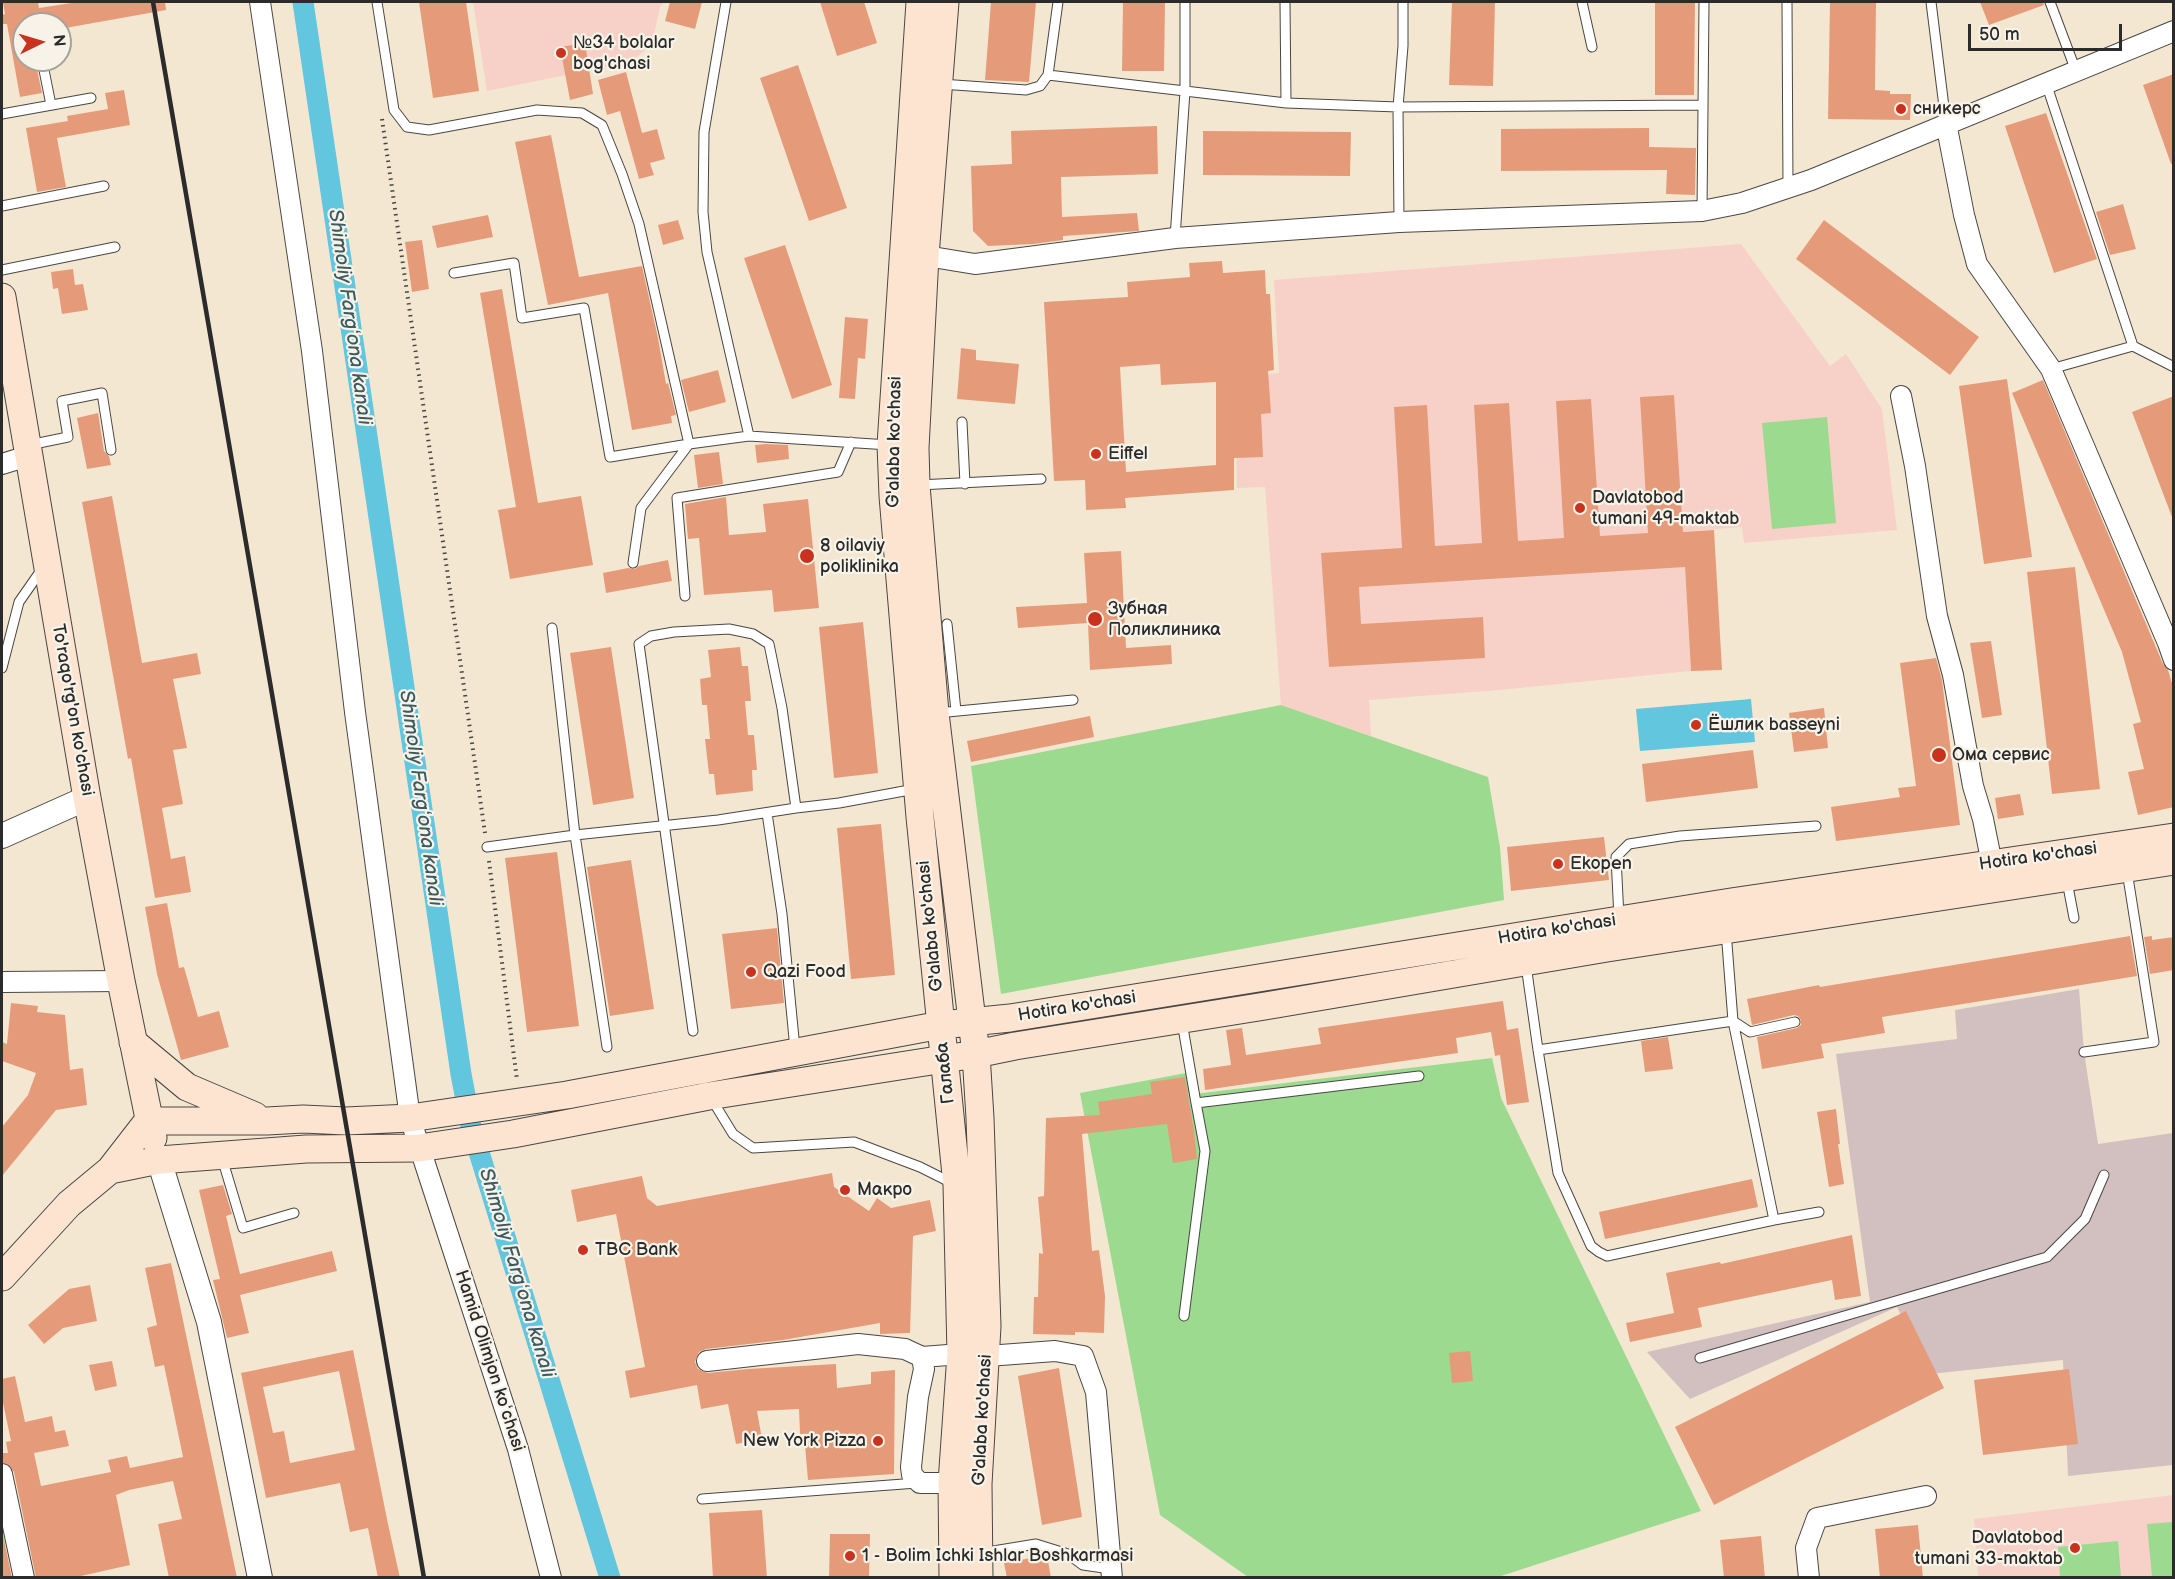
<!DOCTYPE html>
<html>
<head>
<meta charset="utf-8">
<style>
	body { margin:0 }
	#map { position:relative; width:2175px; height:1579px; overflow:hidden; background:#f4e7d1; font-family:"Balsamiq Sans",sans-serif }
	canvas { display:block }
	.frame { position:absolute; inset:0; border:3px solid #2b2b2b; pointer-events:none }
	.north { position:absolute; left:12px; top:12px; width:60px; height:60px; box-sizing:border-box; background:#f7f3e8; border:2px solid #a5a39c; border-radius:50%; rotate:85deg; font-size:16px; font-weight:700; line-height:24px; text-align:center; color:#2b2b2b }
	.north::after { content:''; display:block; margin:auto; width:21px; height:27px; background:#c8321e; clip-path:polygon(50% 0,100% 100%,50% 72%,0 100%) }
	.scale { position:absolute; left:1968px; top:24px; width:154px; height:27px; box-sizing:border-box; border:3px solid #2b2b2b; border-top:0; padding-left:8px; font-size:18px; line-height:21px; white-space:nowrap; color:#2b2b2b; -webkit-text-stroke:4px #f7f3e8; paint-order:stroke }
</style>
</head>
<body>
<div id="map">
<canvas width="2175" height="1579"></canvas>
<div class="frame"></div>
<div class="north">N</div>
<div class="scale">50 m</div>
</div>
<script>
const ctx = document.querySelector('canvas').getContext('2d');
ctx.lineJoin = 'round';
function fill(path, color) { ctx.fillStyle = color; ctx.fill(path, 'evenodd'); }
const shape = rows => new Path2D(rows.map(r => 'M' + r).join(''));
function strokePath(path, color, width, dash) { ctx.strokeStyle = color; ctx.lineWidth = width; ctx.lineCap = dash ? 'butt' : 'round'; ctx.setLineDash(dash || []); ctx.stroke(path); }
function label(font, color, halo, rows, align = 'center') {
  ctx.font = font + ' "Balsamiq Sans",sans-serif'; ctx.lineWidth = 4.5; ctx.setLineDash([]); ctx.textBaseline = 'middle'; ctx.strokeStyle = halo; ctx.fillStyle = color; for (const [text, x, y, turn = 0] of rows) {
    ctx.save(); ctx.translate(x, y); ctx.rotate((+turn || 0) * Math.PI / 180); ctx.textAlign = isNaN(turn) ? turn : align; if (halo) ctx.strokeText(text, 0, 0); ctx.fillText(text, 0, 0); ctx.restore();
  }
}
fill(shape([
	[473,2,664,2,660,7,652,45,630,62,487,91],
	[1741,244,1830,366,1846,354,1882,409,1897,530,1744,543,1742,527,1683,532,1691,671,1499,690,1369,700,1371,736,1281,705,1265,487,1237,488,1235,377,1279,373,1274,280],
	[2173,1495,2173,1577,1978,1577,1974,1519]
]), '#f7d1c8');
fill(shape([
	[2079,989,2084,1052,2098,1144,2173,1133,2173,1465,2068,1476,2063,1360,1930,1374,1897,1307,1690,1399,1647,1352,1870,1302,1836,1054,1957,1039,1955,1010]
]), '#d2bfc0');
fill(shape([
	[1827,417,1836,523,1772,529,1762,423],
	[1281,705,1488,777,1500,847,1504,900,1001,994,971,766],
	[1492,1058,1501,1098,1701,1511,1498,1577,1248,1577,1160,1515,1080,1093,1186,1073,1194,1094],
	[2173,1522,2173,1577,2152,1577,2147,1524],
	[2118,1541,2121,1577,2060,1577,2058,1547]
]), '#9bda8f');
fill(shape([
	[1751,699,1755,742,1640,751,1636,709]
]), '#61c6de');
strokePath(shape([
	[303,2,461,1074,471,1126,610,1578]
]), '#61c6de', 21);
fill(shape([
	[3,2,38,2,39,8,78,2,165,2,166,10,60,29,60,24,24,24,24,60,35,60,42,93,20,97,7,24,2,24,2,15,5,14],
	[419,2,466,2,479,91,433,98],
	[670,2,702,2,695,29,665,21],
	[820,2,864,2,877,43,837,56],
	[991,2,1036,2,1029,82,985,80],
	[1123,2,1165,2,1164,71,1122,71],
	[1452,2,1495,2,1493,86,1449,85],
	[1655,2,1695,2,1694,95,1655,95],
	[1830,2,1876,2,1875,90,1890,91,1890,94,1911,94,1910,120,1828,119],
	[1980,2,2043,2,2044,5,1989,25],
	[585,43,593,94,570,100,560,47],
	[798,65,847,208,809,221,760,78],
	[626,72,642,133,657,129,665,159,650,163,654,175,639,179,620,111,607,115,598,80],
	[2174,74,2174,164,2171,164,2143,85],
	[124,90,130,125,57,138,66,187,37,192,26,128,68,121,67,116,108,109,105,93],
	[2046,113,2097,259,2054,273,2005,126],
	[1157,126,1158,174,1061,177,1062,217,1137,213,1139,231,1063,236,1063,240,1033,244,988,246,973,231,971,166,1012,164,1011,131],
	[1649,128,1649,147,1696,148,1695,195,1666,194,1667,170,1501,171,1501,129],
	[1203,131,1351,132,1350,176,1203,175],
	[551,135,579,277,642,266,658,338,666,384,668,383,676,415,671,416,672,423,632,430,608,293,548,305,515,142],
	[2123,204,2136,249,2110,255,2096,212],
	[488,215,493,237,437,248,432,226],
	[678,220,684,239,663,245,658,225],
	[1824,220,1979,337,1950,375,1796,259],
	[422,240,429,289,412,292,405,242],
	[785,245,832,385,792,399,744,258],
	[1222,261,1223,273,1265,270,1266,294,1270,294,1274,370,1268,371,1271,413,1261,414,1263,457,1234,458,1234,490,1125,498,1126,508,1086,510,1085,480,1054,481,1044,302,1128,297,1127,282,1190,277,1189,263],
	[1160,364,1161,385,1216,382,1216,465,1126,472,1120,367],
	[73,269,75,285,83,284,88,310,62,314,58,288,53,289,51,272],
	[502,289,538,503,581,496,593,565,510,579,498,510,516,507,480,293],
	[845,317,868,319,865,359,858,358,855,399,839,398],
	[961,348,976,350,976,360,1019,364,1015,404,957,399],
	[718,370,726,402,689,412,681,380],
	[2007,379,2032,557,1984,564,1959,386],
	[2043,380,2163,664,2168,670,2174,690,2174,807,2138,815,2128,772,2144,769,2133,724,2141,722,2122,652,2012,393],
	[1674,395,1683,532,1714,530,1722,670,1691,671,1685,567,1359,587,1361,624,1483,617,1485,658,1329,667,1321,553,1402,548,1394,407,1427,405,1435,546,1482,543,1474,405,1509,403,1518,541,1564,538,1556,401,1591,399,1600,536,1648,533,1640,397],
	[2174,396,2174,517,2172,517,2132,412],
	[98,413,104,451,109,456,111,465,87,469,77,418],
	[766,444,788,445,789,459,757,463,755,445],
	[719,452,723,484,698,488,694,455],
	[112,496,142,663,197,653,201,674,173,679,187,748,173,750,183,804,162,808,171,859,185,856,191,892,155,898,131,758,128,759,82,502],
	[726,497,729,535,766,532,763,504,808,499,819,608,774,612,772,590,704,595,699,538,688,539,685,504],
	[1121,551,1126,648,1171,645,1172,664,1090,670,1088,623,1018,628,1016,607,1087,603,1084,553],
	[668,560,672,581,606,593,603,573,628,568,635,569,639,566],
	[2075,567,2100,789,2052,794,2027,572],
	[863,622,878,773,834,778,819,627],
	[1991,641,2002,715,1982,718,1970,643],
	[611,647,634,798,593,805,570,653],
	[740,647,742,666,748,666,751,701,745,701,748,735,754,735,757,770,752,770,753,791,716,795,714,774,709,774,705,739,710,739,707,705,702,705,700,679,711,677,708,650],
	[1936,658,1942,680,1960,825,1836,841,1831,807,1900,797,1898,788,1916,786,1900,663],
	[1824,708,1828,748,1794,752,1789,713],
	[1090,716,1094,737,971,762,967,741],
	[1753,750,1758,788,1646,802,1642,764],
	[2020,794,2024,815,1998,819,1995,798],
	[881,824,895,975,851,979,837,828],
	[1604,837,1609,880,1511,891,1507,847],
	[557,852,579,1026,527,1032,505,858],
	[631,860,654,1009,610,1016,587,867],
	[167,903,179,968,184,967,198,1017,219,1011,229,1047,181,1060,157,974,145,907],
	[777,928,784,1003,731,1009,722,934],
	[2130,936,2137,976,1882,1017,1885,1033,1821,1044,1824,1058,1762,1069,1757,1037,1797,1028,1801,1025,1801,1020,1798,1016,1794,1015,1752,1025,1747,999,1819,985,1820,987],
	[2152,936,2152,940,2174,937,2174,970,2150,974,2144,937],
	[1503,1001,1507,1030,1518,1028,1529,1102,1507,1105,1500,1055,1495,1056,1491,1032,1456,1038,1458,1053,1205,1090,1203,1069,1231,1065,1226,1030,1242,1028,1246,1055,1321,1044,1318,1028],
	[11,1003,38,1006,37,1012,65,1015,70,1070,83,1068,87,1105,56,1110,2,1176,2,1127,28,1095,36,1073,2,1061,2,1042,7,1044],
	[1668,1037,1673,1069,1645,1072,1641,1041],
	[1185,1077,1194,1131,1197,1159,1173,1163,1167,1124,1082,1134,1092,1251,1099,1250,1105,1296,1104,1333,1075,1332,1075,1335,1033,1334,1034,1297,1038,1297,1039,1253,1043,1254,1038,1197,1044,1196,1046,1118,1100,1115,1098,1102,1152,1094,1150,1082],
	[1836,1109,1840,1144,1838,1144,1844,1184,1829,1187,1817,1112],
	[832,1173,834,1187,869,1211,877,1198,891,1208,930,1200,936,1231,913,1236,910,1333,880,1334,880,1323,783,1340,706,1349,699,1352,695,1362,698,1369,708,1373,748,1369,836,1364,837,1388,871,1384,871,1372,895,1370,894,1474,808,1480,804,1434,800,1434,799,1409,757,1411,762,1439,736,1444,728,1404,701,1409,697,1385,630,1398,625,1371,645,1367,616,1214,577,1222,571,1190,642,1176,647,1198,657,1206],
	[1752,1179,1758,1207,1605,1239,1599,1212],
	[223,1185,232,1214,226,1216,240,1274,332,1251,337,1271,240,1295,249,1333,227,1338,213,1280,220,1279,199,1190],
	[1852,1235,1861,1296,1835,1300,1832,1280,1698,1308,1702,1327,1630,1342,1626,1323,1674,1313,1666,1273,1720,1262,1721,1264],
	[171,1263,237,1578,169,1578,158,1524,182,1519,173,1481,129,1490,116,1495,130,1565,72,1578,36,1578,14,1472,10,1466,2,1462,2,1453,8,1453,6,1442,11,1441,2,1398,2,1379,15,1376,25,1422,52,1416,55,1432,65,1430,69,1446,34,1453,41,1486,111,1472,108,1460,127,1456,130,1468,183,1457,164,1365,155,1367,147,1328,157,1325,145,1268],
	[90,1285,97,1321,63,1328,44,1344,28,1325,69,1289],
	[1906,1311,1944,1388,1714,1505,1675,1427],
	[353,1350,388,1524,400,1578,378,1578,368,1528,350,1532,340,1483,266,1498,241,1373],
	[339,1371,355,1450,290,1463,284,1431,273,1433,263,1387],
	[1470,1351,1473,1381,1452,1383,1449,1353],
	[112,1361,117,1386,95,1391,89,1365],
	[1059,1368,1082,1517,1042,1525,1018,1376],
	[2069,1369,2078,1444,1983,1455,1974,1380],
	[762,1510,767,1578,713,1578,709,1513],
	[1918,1525,1923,1578,1880,1578,1875,1529],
	[2,1530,12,1578,2,1578],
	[830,1534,870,1534,869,1578,829,1578],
	[1761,1536,1765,1578,1724,1578,1720,1540],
	[1047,1555,1051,1578,1007,1578,1004,1563]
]), '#e59b79');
const service = shape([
	[377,2,394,110,407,127,429,130,537,110,582,113,602,125,622,174,639,224,689,444,610,457,584,308,522,318,514,263,454,273],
	[726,2,704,132,703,212,707,252,749,436],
	[1285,2,1286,103],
	[1582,2,1592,47],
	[1787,2,1788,188],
	[1931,2,1946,123],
	[2050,2,2076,71],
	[42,60,51,105],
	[1048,75,1185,91,1185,2],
	[2046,83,2133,346],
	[941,84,1026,90,1040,86,1048,75,1058,2],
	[2,114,91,98],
	[2,206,104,186],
	[1702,211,1704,2],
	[1399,222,1398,107,1403,46,1403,2],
	[1175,238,1185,91,1286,103,1398,107,1703,105],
	[2,270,115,247],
	[2051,369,2133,346,2174,367],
	[962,422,965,484],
	[29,445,68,437,62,401,102,393,111,450],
	[918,485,1041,479],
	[633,563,641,508,689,444,749,436,889,445],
	[685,596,677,498,838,472,851,442],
	[947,624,956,711],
	[552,628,575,835,607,1047],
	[2,668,19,602,42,569],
	[937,713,1073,700],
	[767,813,782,914,795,1049],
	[487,847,575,835,718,820,796,808,839,803,915,789],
	[2067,881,2074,918],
	[1619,918,1616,857,1629,844,1680,836,1816,826],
	[1526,965,1538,1050,1733,1021,1726,931],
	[1182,1022,1196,1103,1419,1076],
	[1795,1022,1750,1032,1733,1021,1774,1220,1819,1212],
	[693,1031,639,644,651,636,674,632,729,629,753,634,769,644,782,708,796,808],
	[1538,1050,1558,1173,1591,1246,1599,1252,1607,1256,1774,1220],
	[2084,1052,2154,1042,2127,871],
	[711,1098,733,1134,753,1148,854,1142,920,1167,952,1183],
	[222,1158,243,1228,294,1213],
	[1184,1316,1205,1151,1196,1103],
	[1700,1358,2047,1257,2085,1219,2104,1175],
	[702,1499,917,1483],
	[981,1553,1036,1544,1068,1554,1083,1565,1111,1569]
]);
const minor = shape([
	[260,2,312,351,355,712,410,1118,518,1449,551,1578],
	[1946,123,1964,215,1977,264,2051,369,2168,643,2174,660],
	[914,254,975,264,1175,238,1399,222,1702,211,1742,203,1811,180,2174,31],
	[1901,396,1915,466,1937,616,1953,675,1973,786,1983,819,1992,864],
	[2,464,28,456],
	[2,982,121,981],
	[961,1354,922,1357,924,1369,918,1397,911,1467,912,1475,920,1483,964,1483],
	[987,1356,1055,1351,1083,1356,1096,1392,1112,1578],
	[707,1361,858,1344,905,1349,922,1357],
	[2,1474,24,1578],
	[1809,1578,1806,1548,1817,1518,1926,1496]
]);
const tertiary = shape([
	[2,836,87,798],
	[159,1160,209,1322,260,1578]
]);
const secondary = shape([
	[920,2,891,445,893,496,920,817,957,1185,961,1354,952,1483,953,1578],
	[945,2,925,256,915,448,916,485,935,713,976,1054,980,1118,987,1326,978,1484,979,1578],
	[2,297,87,798,121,981,153,1138],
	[133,1042,187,1087,255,1116],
	[110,1170,159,1160,306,1149,419,1148,513,1134,709,1096,976,1054,1015,1046,1265,1006,1607,948,2174,861],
	[2,1277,69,1204,110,1170,148,1121,267,1121,303,1119,346,1121,410,1118,567,1095,941,1025,1010,1018,1731,902,2174,837]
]);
strokePath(service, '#494744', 11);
strokePath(minor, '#494744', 22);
strokePath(tertiary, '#494744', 26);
strokePath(secondary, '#494744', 29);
strokePath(shape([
	[382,119,485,833],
	[489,861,517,1080]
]), '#494744', 4, [1.5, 4.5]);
strokePath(service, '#fff', 9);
strokePath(minor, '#fff', 20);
strokePath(tertiary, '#fff', 24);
strokePath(secondary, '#fde4d1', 27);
strokePath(shape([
	[153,2,424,1578]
]), '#2b2b2b', 4.5);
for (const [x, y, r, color] of [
	[561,53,6,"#c8321e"],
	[1901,109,6,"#c8321e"],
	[1096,454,6,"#c8321e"],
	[1580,508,6,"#c8321e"],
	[807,556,8,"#c8321e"],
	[1095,619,8,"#c8321e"],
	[1696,725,6,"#c8321e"],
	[1939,755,8,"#c8321e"],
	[1558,864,6,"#c8321e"],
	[751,972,6,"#c8321e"],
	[845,1190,6,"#c8321e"],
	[583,1250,6,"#c8321e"],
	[878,1441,6,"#c8321e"],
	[2075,1548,6,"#c8321e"],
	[850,1556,6,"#c8321e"]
]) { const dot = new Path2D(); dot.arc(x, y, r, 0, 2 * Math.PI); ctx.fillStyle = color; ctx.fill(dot); strokePath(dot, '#f7f3e8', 2); }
label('18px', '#2b2b2b', '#f7f3e8', [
	["№34 bolalar",573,43],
	["bog'chasi",573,64],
	["сникерс",1913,109],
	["Eiffel",1108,454],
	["Davlatobod",1592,498],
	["tumani 49-maktab",1592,519],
	["8 oilaviy",820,546],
	["poliklinika",820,567],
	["Зубная",1108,609],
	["Поликлиника",1108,630],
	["Ёшлик basseyni",1708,725],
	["Ома сервис",1952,755],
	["Ekopen",1570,864],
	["Qazi Food",763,972],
	["Макро",857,1190],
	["TBC Bank",595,1250],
	["New York Pizza",866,1441,"right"],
	["Davlatobod",2063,1538,"right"],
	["tumani 33-maktab",2063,1559,"right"],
	["1 - Bolim Ichki Ishlar Boshkarmasi",862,1556]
], 'left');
label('18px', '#2b2b2b', '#f7f3e8', [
	["G'alaba ko'chasi",895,442,-89],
	["To'raqo'rg'on ko'chasi",72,710,80],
	["Hotira ko'chasi",2038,857,-8],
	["G'alaba ko'chasi",931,926,-96],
	["Hotira ko'chasi",1557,930,-9],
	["Hotira ko'chasi",1077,1007,-9],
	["Галаба",946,1073,-96],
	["Hamid Olimjon koʻchasi",489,1361,72],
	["G'alaba ko'chasi",983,1420,-87]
]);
label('italic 20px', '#3b5a61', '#f7f3e8', [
	["Shimoliy Fargʻona kanali",349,317,82],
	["Shimoliy Fargʻona kanali",420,798,82],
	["Shimoliy Fargʻona kanali",516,1273,73]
]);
</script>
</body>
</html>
